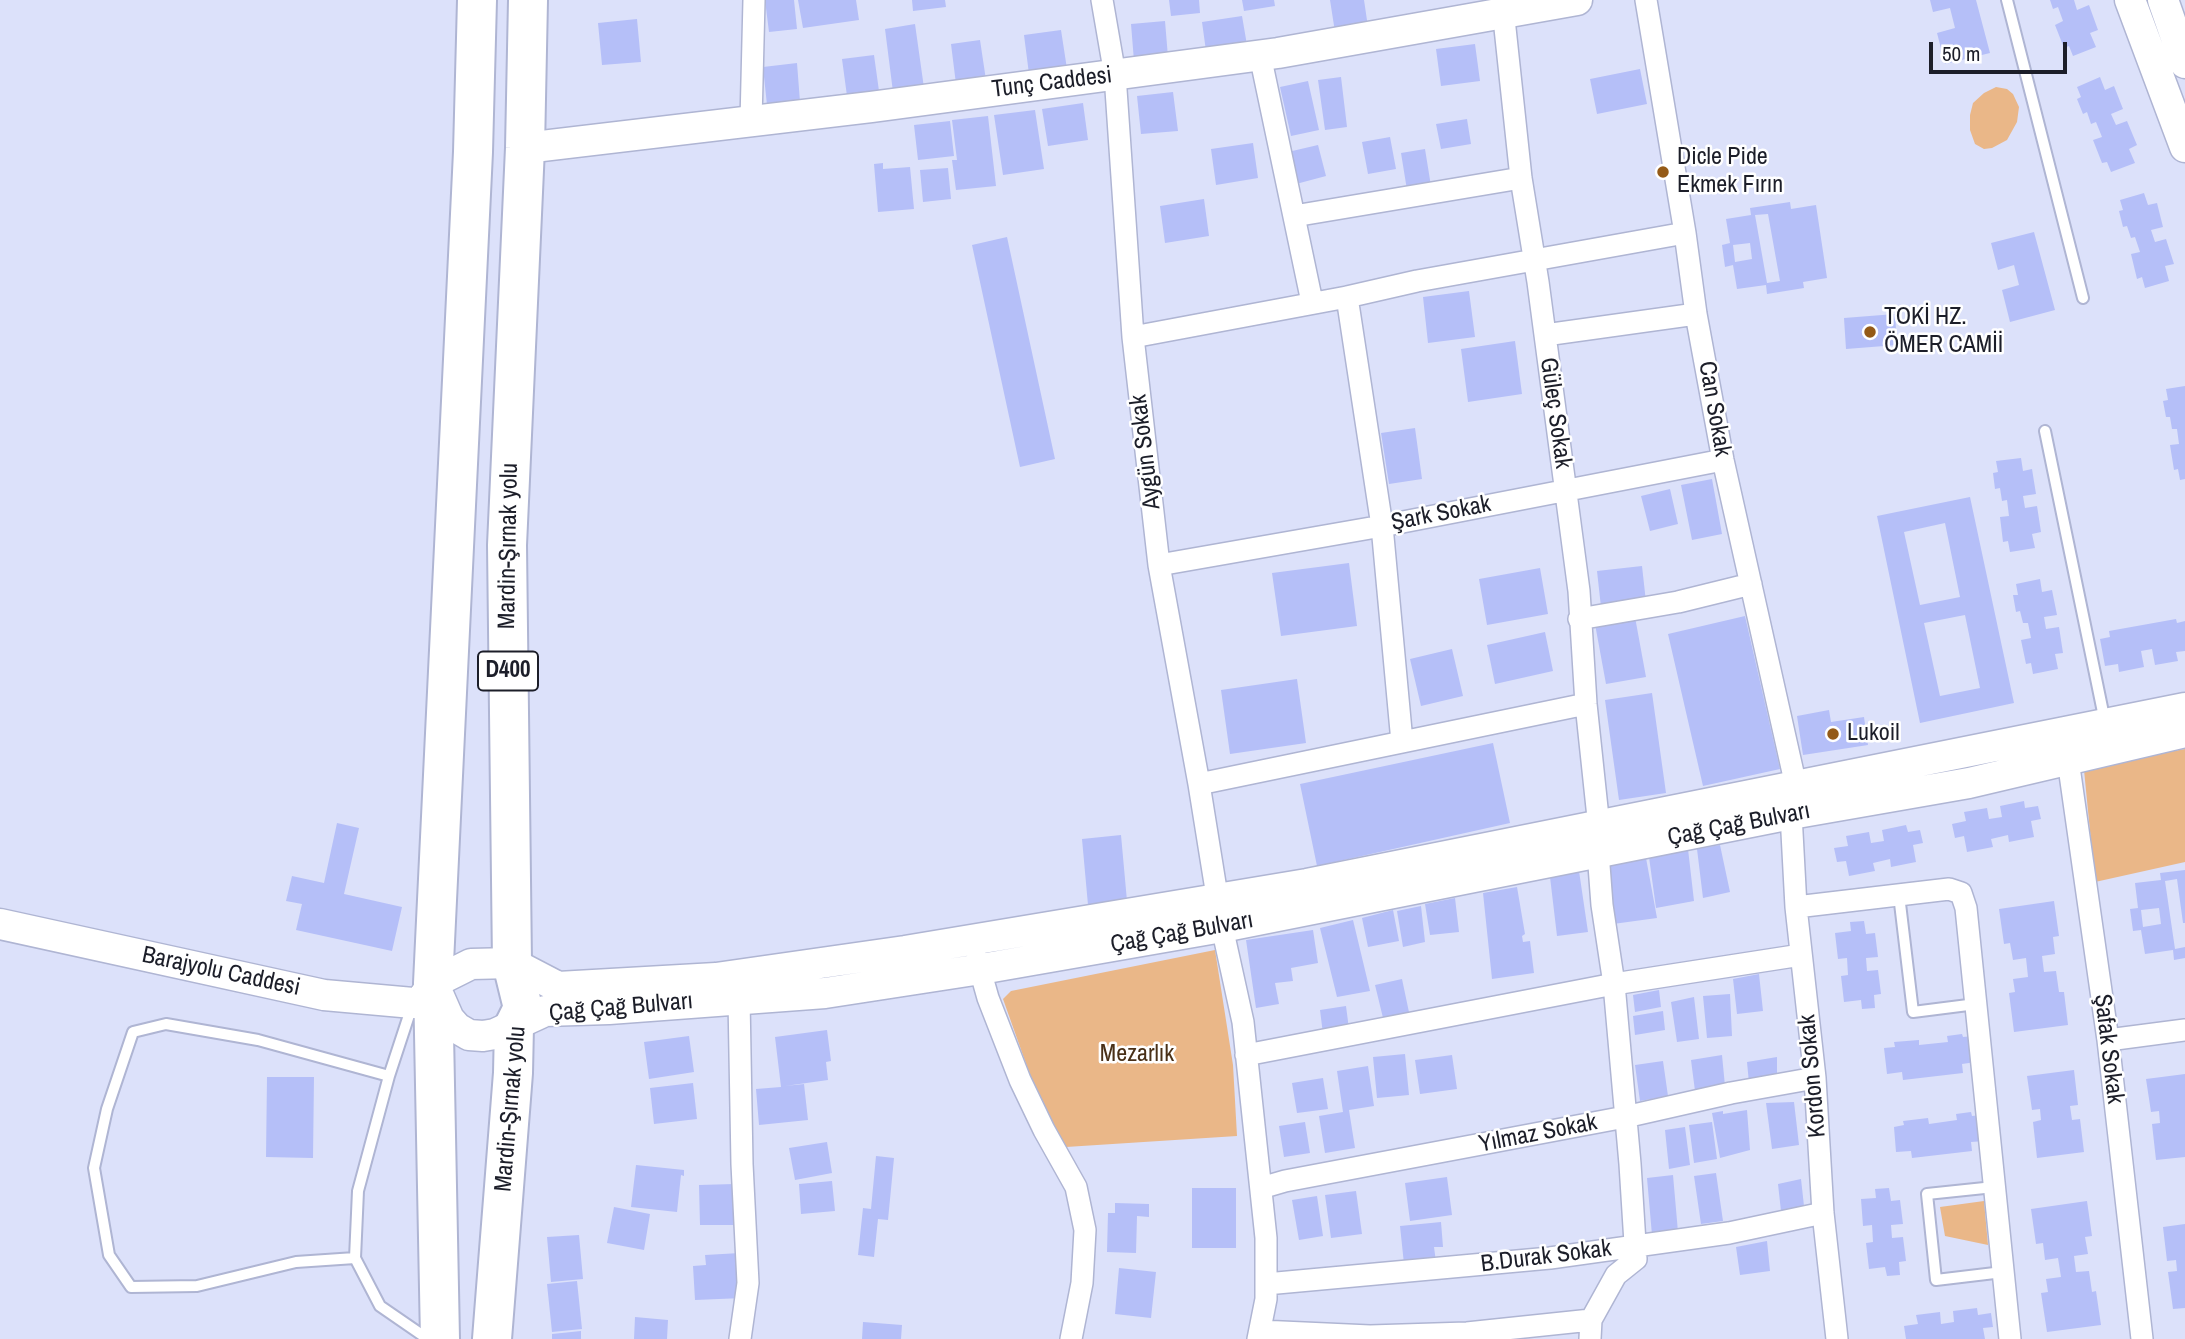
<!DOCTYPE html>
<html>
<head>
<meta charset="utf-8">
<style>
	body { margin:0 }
	#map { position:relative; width:2185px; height:1339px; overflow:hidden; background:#dce1fa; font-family:"Archivo Narrow",sans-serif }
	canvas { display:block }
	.scale { position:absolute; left:1929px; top:42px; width:138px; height:32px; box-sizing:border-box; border:4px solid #1c1e29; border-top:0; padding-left:9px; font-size:21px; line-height:24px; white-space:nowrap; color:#1c1e29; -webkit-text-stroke:5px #fff; paint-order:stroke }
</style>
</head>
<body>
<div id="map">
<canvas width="2185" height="1339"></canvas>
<div class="scale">50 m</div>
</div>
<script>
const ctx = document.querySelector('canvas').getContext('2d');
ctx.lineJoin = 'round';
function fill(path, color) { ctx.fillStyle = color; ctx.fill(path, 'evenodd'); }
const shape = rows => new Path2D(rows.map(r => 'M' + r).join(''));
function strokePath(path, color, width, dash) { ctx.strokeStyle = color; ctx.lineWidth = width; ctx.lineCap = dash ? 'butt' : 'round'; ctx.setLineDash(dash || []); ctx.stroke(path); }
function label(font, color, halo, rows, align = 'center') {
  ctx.font = font + ' "Archivo Narrow",sans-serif'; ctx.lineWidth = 5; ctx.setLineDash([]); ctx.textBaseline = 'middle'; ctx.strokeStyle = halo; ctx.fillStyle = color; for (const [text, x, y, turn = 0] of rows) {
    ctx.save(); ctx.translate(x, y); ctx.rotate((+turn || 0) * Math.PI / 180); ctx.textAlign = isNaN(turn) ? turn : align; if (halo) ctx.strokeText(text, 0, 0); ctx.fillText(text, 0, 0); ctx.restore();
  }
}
fill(shape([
	[1996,87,2007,89,2013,94,2019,107,2017,122,2007,140,1992,148,1984,149,1975,144,1970,130,1970,115,1973,103,1984,93],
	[2185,749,2185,862,2095,882,2084,770,2094,765],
	[1215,950,1233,1065,1237,1136,1066,1147,1040,1103,1003,999,1011,991],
	[1984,1201,1988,1245,1945,1236,1940,1207]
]), '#eab788');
fill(shape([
	[765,0,794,0,797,29,769,32],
	[798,0,856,0,859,20,803,28],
	[912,0,945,0,946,7,913,11],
	[1169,0,1199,0,1200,13,1171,16],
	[1242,0,1274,0,1275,6,1244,11],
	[1330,0,1364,0,1368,27,1335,32],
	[1930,0,1976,0,1990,53,1945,64,1937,33,1955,28,1950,8,1933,12],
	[2050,0,2074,0,2077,10,2089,5,2098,30,2090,33,2096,47,2073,56,2069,46,2064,48,2055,25,2063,21,2058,7,2053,9],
	[1242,16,1247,45,1206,51,1202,22],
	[637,19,641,62,602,65,598,23],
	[1165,21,1168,57,1134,61,1131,24],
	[915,24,924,88,893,92,885,29],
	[1061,30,1067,69,1029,74,1024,35],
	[980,40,986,80,956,84,951,44],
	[1475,44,1480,81,1441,86,1436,49],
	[874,55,879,91,847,96,842,59],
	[797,63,800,102,767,105,763,67],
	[1640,69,1647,104,1597,114,1590,79],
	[1341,77,1347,127,1325,130,1318,80],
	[2100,77,2105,90,2114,86,2123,109,2111,114,2116,125,2127,121,2137,145,2129,149,2135,163,2111,172,2107,162,2102,163,2093,140,2102,137,2096,122,2091,124,2087,112,2083,114,2077,99,2081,97,2077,87],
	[1308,81,1319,130,1291,136,1280,87],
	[1173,92,1178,131,1141,134,1137,96],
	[1083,103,1088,140,1048,146,1042,109],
	[1035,110,1044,169,1003,175,994,115],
	[988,116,996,186,956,190,952,160,957,160,952,120],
	[1467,119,1471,144,1441,149,1436,124],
	[950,121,954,156,918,160,914,125],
	[1390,137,1396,169,1368,174,1362,142],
	[1253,143,1258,178,1216,185,1211,149],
	[1318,145,1326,176,1296,184,1288,152],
	[1425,149,1431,186,1407,190,1401,153],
	[883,163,883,169,910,167,914,209,878,212,874,164],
	[948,168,951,199,923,202,920,170],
	[2144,193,2148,205,2157,203,2163,227,2151,230,2155,242,2166,239,2174,264,2165,266,2169,281,2145,288,2142,277,2137,279,2131,254,2140,252,2135,237,2131,238,2127,226,2123,227,2119,211,2123,210,2120,200],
	[1204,199,1209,236,1165,243,1160,206],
	[1790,202,1791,209,1816,205,1827,278,1803,282,1804,288,1767,294,1766,285,1737,289,1733,265,1725,267,1722,245,1730,243,1726,219,1751,215,1750,208],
	[1768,214,1780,281,1767,283,1755,215],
	[1750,243,1752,259,1735,262,1733,245],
	[2034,232,2055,310,2010,322,2002,290,2019,285,2014,265,1998,270,1991,243],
	[1007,237,1055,459,1020,467,972,245],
	[1469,291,1475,337,1428,343,1423,297],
	[1895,314,1897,345,1846,349,1844,318],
	[1515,341,1522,394,1468,402,1461,349],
	[2185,386,2185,479,2180,480,2178,469,2174,470,2170,445,2179,444,2177,429,2172,429,2170,417,2166,417,2163,401,2168,400,2166,389],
	[1415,428,1422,479,1389,484,1381,433],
	[2021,458,2023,471,2032,469,2036,494,2023,496,2025,508,2037,506,2041,532,2032,534,2035,548,2010,552,2008,541,2003,542,2000,517,2009,516,2007,500,2002,501,2000,488,1995,489,1993,473,1998,472,1996,461],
	[1712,479,1722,534,1692,540,1681,485],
	[1670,489,1678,524,1650,531,1641,496],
	[1970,497,2014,703,1920,723,1877,516],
	[1945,523,1960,597,1920,605,1904,532],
	[1965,615,1980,688,1940,696,1924,623],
	[1349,563,1357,626,1281,636,1272,573],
	[1642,566,1646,602,1601,607,1597,571],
	[1540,568,1548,614,1487,625,1479,579],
	[2040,579,2042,592,2052,590,2057,615,2044,617,2046,629,2059,627,2063,653,2055,654,2058,669,2033,674,2031,663,2026,664,2021,640,2031,638,2028,623,2023,623,2020,611,2016,612,2013,595,2018,595,2016,584],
	[1745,616,1780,769,1703,786,1668,634],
	[1635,617,1646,677,1606,684,1595,624],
	[2176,619,2177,623,2185,621,2185,651,2176,652,2178,661,2155,665,2152,649,2141,651,2144,667,2119,672,2118,664,2105,666,2100,639,2110,637,2109,631],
	[1545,632,1553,671,1495,684,1487,645],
	[1452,649,1463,696,1421,706,1410,659],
	[1297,679,1306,743,1230,754,1221,690],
	[1652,693,1666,793,1619,800,1605,700],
	[1829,710,1831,722,1864,717,1868,745,1803,755,1797,716],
	[1493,743,1510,823,1317,866,1300,784],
	[2024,801,2025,808,2038,806,2041,819,2031,821,2034,837,2009,842,2008,835,1991,839,1993,847,1967,852,1964,836,1955,838,1952,824,1966,821,1964,812,1987,808,1989,819,2002,817,2000,806],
	[337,823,359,828,344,894,402,907,392,951,296,930,302,904,286,901,292,876,324,883],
	[1906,825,1908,832,1920,830,1923,843,1913,845,1916,862,1891,867,1890,859,1873,863,1875,871,1849,876,1846,861,1837,862,1834,848,1848,846,1846,836,1869,832,1871,843,1884,841,1882,830],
	[1121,835,1127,901,1088,905,1082,839],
	[1720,845,1730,892,1703,898,1697,849],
	[1688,849,1694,901,1656,908,1649,857],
	[1646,858,1657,918,1613,924,1603,866],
	[2185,870,2185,923,2183,923,2177,879,2165,881,2175,949,2185,947,2185,958,2174,960,2173,950,2145,954,2141,930,2133,931,2130,909,2138,908,2135,883,2161,880,2160,873],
	[2159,908,2161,924,2143,927,2141,910],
	[1579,871,1588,932,1557,936,1550,877],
	[1517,887,1525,934,1522,936,1523,942,1530,941,1534,973,1492,979,1483,893],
	[1455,898,1459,932,1430,935,1425,904],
	[2054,901,2059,936,2053,937,2055,954,2042,956,2044,972,2056,971,2059,992,2064,992,2068,1025,2014,1032,2009,993,2015,992,2013,979,2028,977,2026,958,2013,960,2010,943,2004,944,1999,909],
	[1421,906,1425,942,1403,947,1397,911],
	[1393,910,1399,941,1368,947,1362,918],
	[1353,920,1370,991,1337,997,1320,928],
	[1864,921,1866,934,1875,933,1878,957,1866,958,1867,971,1878,970,1881,994,1874,995,1875,1008,1862,1009,1861,1000,1844,1002,1841,976,1848,975,1847,958,1838,959,1835,933,1851,931,1850,922],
	[1313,930,1318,963,1291,968,1293,981,1275,983,1279,1004,1256,1008,1246,940],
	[1759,974,1763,1011,1737,1014,1733,979],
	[1402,979,1410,1017,1384,1022,1375,985],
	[1659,990,1661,1007,1635,1012,1633,995],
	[1730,994,1732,1036,1707,1038,1703,996],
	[1694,997,1699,1039,1677,1042,1671,1002],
	[1346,1006,1349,1029,1323,1034,1320,1010],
	[1663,1011,1665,1030,1635,1035,1633,1016],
	[827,1030,831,1061,826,1062,828,1080,785,1086,804,1084,808,1120,759,1125,756,1089,781,1087,775,1037],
	[1962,1034,1963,1037,1973,1036,1976,1062,1962,1064,1963,1073,1903,1080,1902,1072,1887,1074,1884,1048,1895,1047,1894,1042,1919,1040,1919,1045,1948,1042,1947,1036],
	[689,1036,694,1072,649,1079,644,1042],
	[1405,1054,1409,1095,1377,1098,1373,1057],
	[1452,1055,1457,1089,1420,1094,1415,1060],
	[1722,1055,1725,1086,1695,1091,1691,1060],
	[1777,1057,1777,1079,1749,1083,1747,1062],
	[1663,1061,1668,1096,1640,1101,1635,1065],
	[1368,1066,1374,1106,1349,1110,1355,1148,1325,1153,1319,1116,1343,1112,1337,1071],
	[2074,1070,2078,1105,2070,1106,2072,1120,2080,1119,2084,1152,2037,1158,2033,1122,2041,1120,2040,1109,2032,1110,2027,1076],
	[2185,1074,2185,1157,2156,1160,2152,1124,2160,1123,2159,1111,2151,1112,2146,1079],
	[267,1077,314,1077,313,1158,266,1157],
	[1323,1078,1328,1109,1297,1113,1292,1083],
	[693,1083,697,1119,654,1124,650,1088],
	[1794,1102,1799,1145,1772,1149,1766,1103],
	[1747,1110,1750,1150,1720,1158,1712,1113,1723,1111,1723,1114],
	[1971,1112,1972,1116,1982,1115,1985,1141,1971,1142,1972,1151,1912,1158,1911,1151,1896,1152,1894,1127,1904,1125,1903,1121,1928,1118,1929,1124,1957,1120,1956,1114],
	[1305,1122,1310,1153,1284,1157,1279,1126],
	[1712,1122,1717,1159,1694,1163,1689,1125],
	[1685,1127,1690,1165,1669,1169,1665,1130],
	[827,1142,832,1173,795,1180,789,1148],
	[876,1156,894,1158,888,1220,878,1219,874,1257,858,1255,863,1208,871,1209],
	[636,1165,684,1170,684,1176,681,1175,677,1212,631,1207],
	[1716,1173,1723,1221,1701,1224,1694,1176],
	[1673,1175,1678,1232,1652,1235,1647,1178],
	[1447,1177,1452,1215,1410,1221,1405,1183],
	[1801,1179,1805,1215,1782,1220,1778,1184],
	[832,1181,835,1211,801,1214,799,1184],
	[734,1184,735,1225,700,1225,699,1185],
	[1192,1188,1236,1188,1236,1248,1192,1248],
	[1889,1188,1891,1201,1900,1200,1903,1224,1891,1225,1892,1238,1903,1237,1906,1261,1899,1262,1900,1275,1887,1276,1885,1267,1869,1269,1866,1243,1873,1242,1872,1225,1863,1226,1861,1199,1876,1198,1875,1189],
	[1356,1191,1362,1234,1331,1238,1325,1195],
	[1317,1196,1323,1236,1299,1240,1292,1200],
	[2087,1201,2092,1236,2085,1237,2088,1254,2074,1256,2076,1272,2089,1271,2092,1292,2096,1291,2101,1325,2047,1332,2041,1293,2048,1292,2046,1279,2061,1277,2058,1258,2045,1260,2043,1243,2036,1244,2031,1209],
	[1115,1203,1149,1204,1149,1217,1137,1216,1136,1253,1107,1252,1108,1213,1115,1213],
	[614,1207,650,1214,644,1250,607,1243],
	[1441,1222,1443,1247,1434,1247,1436,1262,1404,1264,1400,1226],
	[2185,1224,2185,1308,2173,1309,2168,1272,2177,1271,2176,1260,2167,1261,2163,1227],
	[579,1235,583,1279,551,1282,547,1237],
	[1767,1241,1770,1271,1740,1275,1736,1247],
	[740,1253,743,1298,695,1300,693,1266,706,1265,705,1255],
	[1119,1268,1156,1272,1151,1318,1115,1314],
	[577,1281,582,1329,552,1332,547,1284],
	[1977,1308,1978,1315,1991,1313,1993,1327,1983,1328,1985,1339,1906,1339,1904,1326,1918,1324,1916,1315,1940,1312,1941,1324,1954,1322,1953,1311],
	[635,1317,668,1320,667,1339,634,1339],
	[863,1322,902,1325,901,1339,862,1339],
	[581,1331,581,1339,552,1339,552,1334]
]), '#b5bff8');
const lane = shape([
	[2007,0,2083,298],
	[2045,431,2105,722],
	[1899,895,1913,1012,1976,1004],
	[412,1006,389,1076,358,1191,355,1258,380,1306,428,1339],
	[1994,1187,1927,1194,1936,1280,2003,1272],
	[355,1258,296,1262,197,1286,131,1287,109,1255,94,1168,107,1109,133,1032,166,1024,258,1040,389,1076]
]);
const street = shape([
	[1102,0,1115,75,1133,337,1159,565,1199,784,1222,927,1243,1022,1266,1238,1266,1299,1258,1339],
	[1502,0,1521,178,1538,282,1579,591,1586,704,1599,827],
	[1646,0,1685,233,1696,314,1723,460,1796,786,1791,814,1796,907,1815,1078,1823,1213,1837,1339],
	[1260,55,1312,302],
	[751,121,754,0],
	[1294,216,1521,178],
	[1347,297,1382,526,1402,742],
	[1545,335,1696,314],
	[1133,337,1347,297,1417,281,1685,233],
	[1159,565,1382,526,1723,460],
	[1579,619,1678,602,1751,584],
	[2068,760,2108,1040,2142,1339],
	[1199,784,1586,704],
	[1796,907,1949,889,1961,893,1966,908,2010,1339],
	[977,959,988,998,1020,1080,1044,1130,1076,1187,1085,1230,1082,1283,1071,1339],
	[739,999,742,1164,748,1283,740,1339],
	[2108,1040,2185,1030],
	[1246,1055,1614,984,1801,955],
	[1261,1188,1285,1181,1625,1117,1731,1093,1815,1078],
	[1266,1284,1550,1258,1729,1233,1823,1213],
	[1260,1331,1370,1336,1467,1333,1591,1320],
	[1590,1339,1591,1320,1616,1275,1636,1259,1630,1164,1614,984,1602,905,1598,852]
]);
const secondary = shape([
	[2130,0,2185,147],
	[2163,0,2185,63],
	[525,148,871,107,1278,53,1577,0],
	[0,924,324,995,413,1003,420,1003,433,983,471,964,512,963,558,987,716,978,905,951,1307,884,2185,708],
	[435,987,449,1019,457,1028,469,1035,483,1036,495,1034,545,1011,609,1009,825,993,981,969,1222,927,1791,814,1969,783,2185,732]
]);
const highway = shape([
	[440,1339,433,983,473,152,477,0],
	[492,1339,513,1073,514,1026,523,1008,512,963,507,545,525,148,528,0]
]);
strokePath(lane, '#afb5d3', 14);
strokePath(street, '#afb5d3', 24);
strokePath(secondary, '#afb5d3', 33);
strokePath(highway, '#afb5d3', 42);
strokePath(lane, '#fff', 10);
strokePath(street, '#fff', 21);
strokePath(secondary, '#fff', 30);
strokePath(highway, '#fff', 38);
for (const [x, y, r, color] of [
	[1663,172,7,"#945a17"],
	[1870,332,7,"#945a17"],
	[1833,734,7,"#945a17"]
]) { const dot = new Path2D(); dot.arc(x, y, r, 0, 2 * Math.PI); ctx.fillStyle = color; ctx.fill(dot); strokePath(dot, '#fff', 2.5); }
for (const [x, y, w] of [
	[508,671,60]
]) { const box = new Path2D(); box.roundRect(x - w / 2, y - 19.5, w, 39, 5); ctx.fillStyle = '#fff'; ctx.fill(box); strokePath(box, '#1c1e29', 2); }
label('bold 23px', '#1c1e29', null, [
	["D400",508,671]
]);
label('24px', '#1c1e29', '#fff', [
	["Tunç Caddesi",1052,83,-7],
	["Can Sokak",1714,409,80],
	["Güleç Sokak",1555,413,82],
	["Aygün Sokak",1146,452,-97],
	["Şark Sokak",1441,514,-11],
	["Mardin-Şırnak yolu",509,546,-89],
	["Çağ Çağ Bulvarı",1739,825,-11],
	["Çağ Çağ Bulvarı",1182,933,-10],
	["Barajyolu Caddesi",221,972,12],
	["Çağ Çağ Bulvarı",621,1008,-5],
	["Şafak Sokak",2108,1049,83],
	["Kordon Sokak",1813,1076,-95],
	["Mardin-Şırnak yolu",511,1109,-85],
	["Yılmaz Sokak",1538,1134,-11],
	["B.Durak Sokak",1546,1257,-7]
]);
label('24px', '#1c1e29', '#fff', [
	["Dicle Pide",1677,158],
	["Ekmek Fırın",1677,186],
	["TOKİ HZ.",1884,318],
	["ÖMER CAMİİ",1884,346],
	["Lukoil",1847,734]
], 'left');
label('24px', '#493017', '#fff', [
	["Mezarlık",1137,1055]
]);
</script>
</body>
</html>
